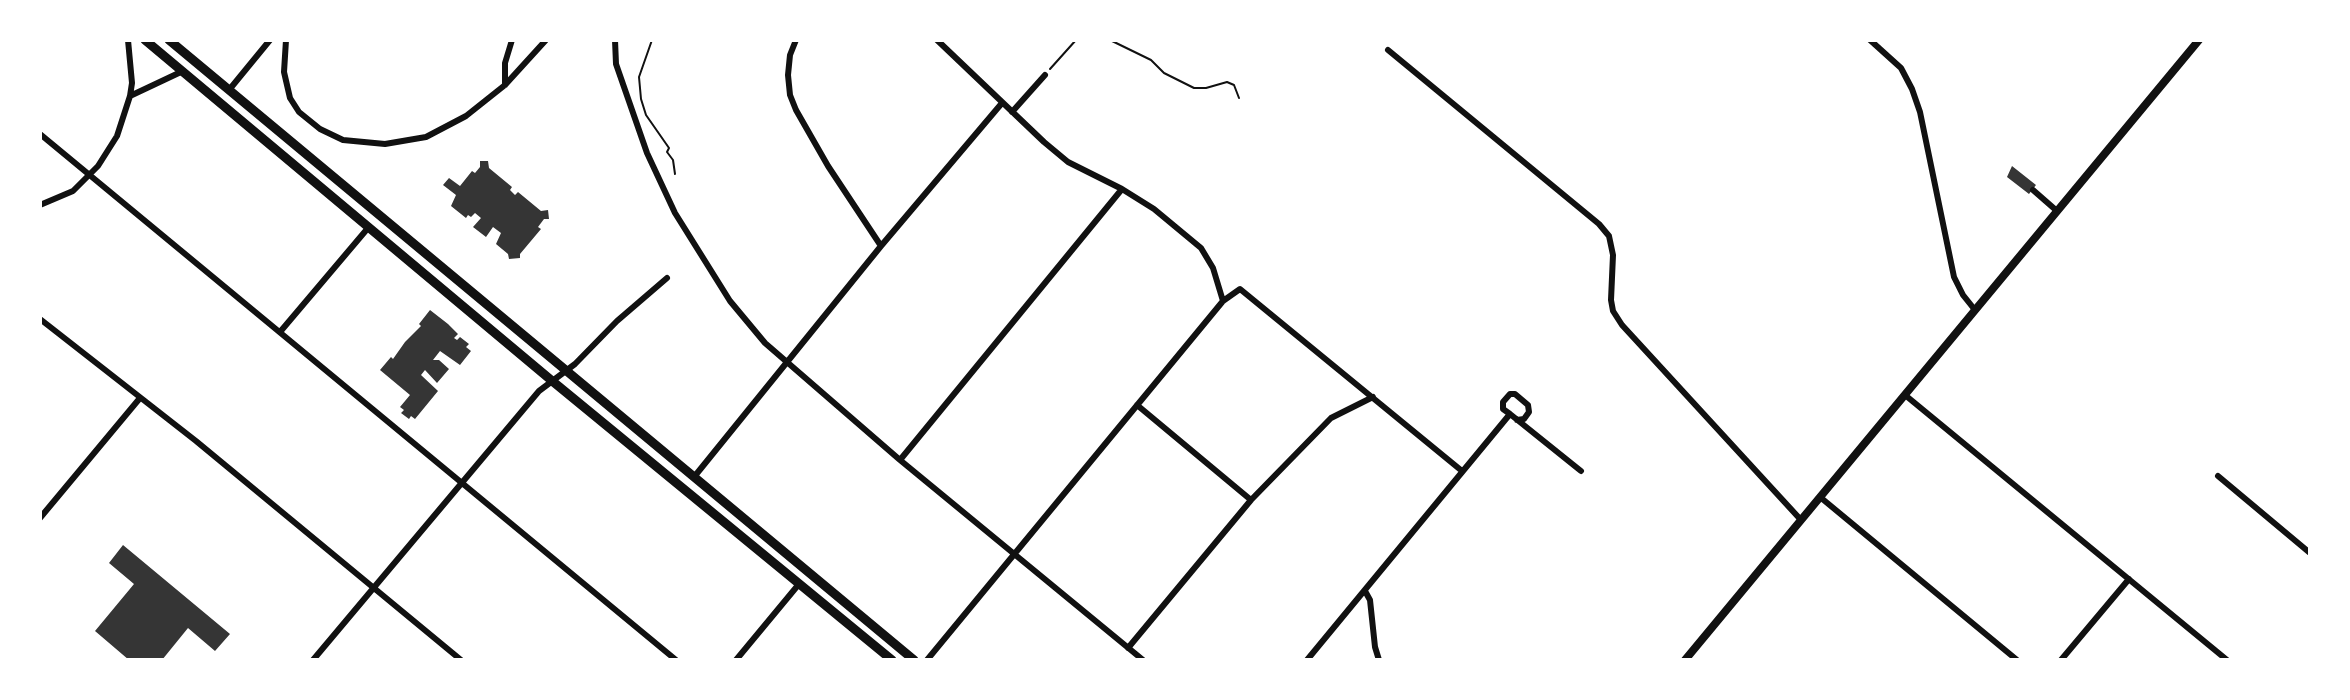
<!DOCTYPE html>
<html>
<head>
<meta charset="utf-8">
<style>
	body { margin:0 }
	#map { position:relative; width:2350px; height:700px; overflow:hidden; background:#fff; font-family:Raleway,sans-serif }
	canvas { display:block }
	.frame { position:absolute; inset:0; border:42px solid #fff; pointer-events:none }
</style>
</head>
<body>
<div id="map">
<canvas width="2350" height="700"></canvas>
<div class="frame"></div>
</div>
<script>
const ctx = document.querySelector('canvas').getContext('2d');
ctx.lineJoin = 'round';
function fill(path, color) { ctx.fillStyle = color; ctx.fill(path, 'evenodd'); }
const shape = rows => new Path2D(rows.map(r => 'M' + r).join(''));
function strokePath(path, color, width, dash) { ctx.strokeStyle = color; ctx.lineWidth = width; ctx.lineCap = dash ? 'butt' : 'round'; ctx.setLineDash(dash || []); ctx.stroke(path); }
fill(shape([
	[480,161,488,161,489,168,512,187,510,190,515,195,518,192,541,211,548,210,549,219,544,219,538,227,541,229,520,254,520,258,509,259,508,254,496,244,501,233,493,227,486,237,473,227,481,218,475,213,471,217,468,215,466,218,451,206,456,195,443,185,449,178,460,186,472,171,475,173,480,167],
	[2012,166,2036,185,2029,194,2007,177],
	[430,310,448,324,458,334,454,338,457,340,460,337,469,344,466,347,471,351,460,365,440,351,433,360,439,360,449,369,437,383,425,370,421,375,438,391,415,419,411,416,409,419,401,413,404,410,400,407,410,395,380,370,391,357,393,359,405,342,421,326,419,324],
	[123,545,230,634,215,651,188,628,162,660,129,660,95,631,134,584,109,563]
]), '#353535');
strokePath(shape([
	[652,40,639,77,641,99,646,115,669,148,667,152,673,160,675,174],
	[1110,40,1151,60,1164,73,1194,88,1206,88,1227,82,1234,85,1239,98],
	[1050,69,1076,40]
]), '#111', 2);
strokePath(shape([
	[286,40,284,72,290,98,299,112,320,129,343,140,385,144,426,137,466,116,505,85,546,40],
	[615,40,616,64,647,153,675,213,730,301,765,343,900,460,1143,660],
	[796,40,790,55,788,75,790,95,796,110,828,166,881,246],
	[937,40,1044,142,1068,162,1122,189,1154,209,1201,248,1213,268,1223,301],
	[1870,40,1901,68,1912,89,1920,112,1954,277,1963,295,1975,310],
	[1388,50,1599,224,1609,236,1613,255,1611,300,1613,311,1622,325,1801,520],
	[505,85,505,63,512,40],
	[229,90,270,40],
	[130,96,183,71],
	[1012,112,1045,75],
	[40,134,676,660],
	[2033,190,2057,211],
	[40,205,73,191,98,166,117,136,130,96,132,83,128,40],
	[40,319,196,441,461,660],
	[280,332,368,228],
	[1905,395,2227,660],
	[1137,405,1251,500],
	[1517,420,1524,419,1529,412,1528,405,1515,394,1510,394,1503,402,1503,409,1510,414,1571,463,1581,471],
	[900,460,1122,189],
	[2218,476,2310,553],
	[694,477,881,246,1002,103],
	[1820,497,2017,660],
	[40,518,140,398],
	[1365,591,1370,600,1375,647,1379,660],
	[1128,648,1251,500,1331,418,1373,397],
	[313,660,539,391,575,364,617,321,667,278],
	[736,660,799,584],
	[927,660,1223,301,1240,289,1462,471],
	[1307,660,1510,414],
	[2061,660,2129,579]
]), '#111', 6);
strokePath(shape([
	[1685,660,2199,40]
]), '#111', 8);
strokePath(shape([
	[145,40,551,380,892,660],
	[169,40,914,660]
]), '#111', 9);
</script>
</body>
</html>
